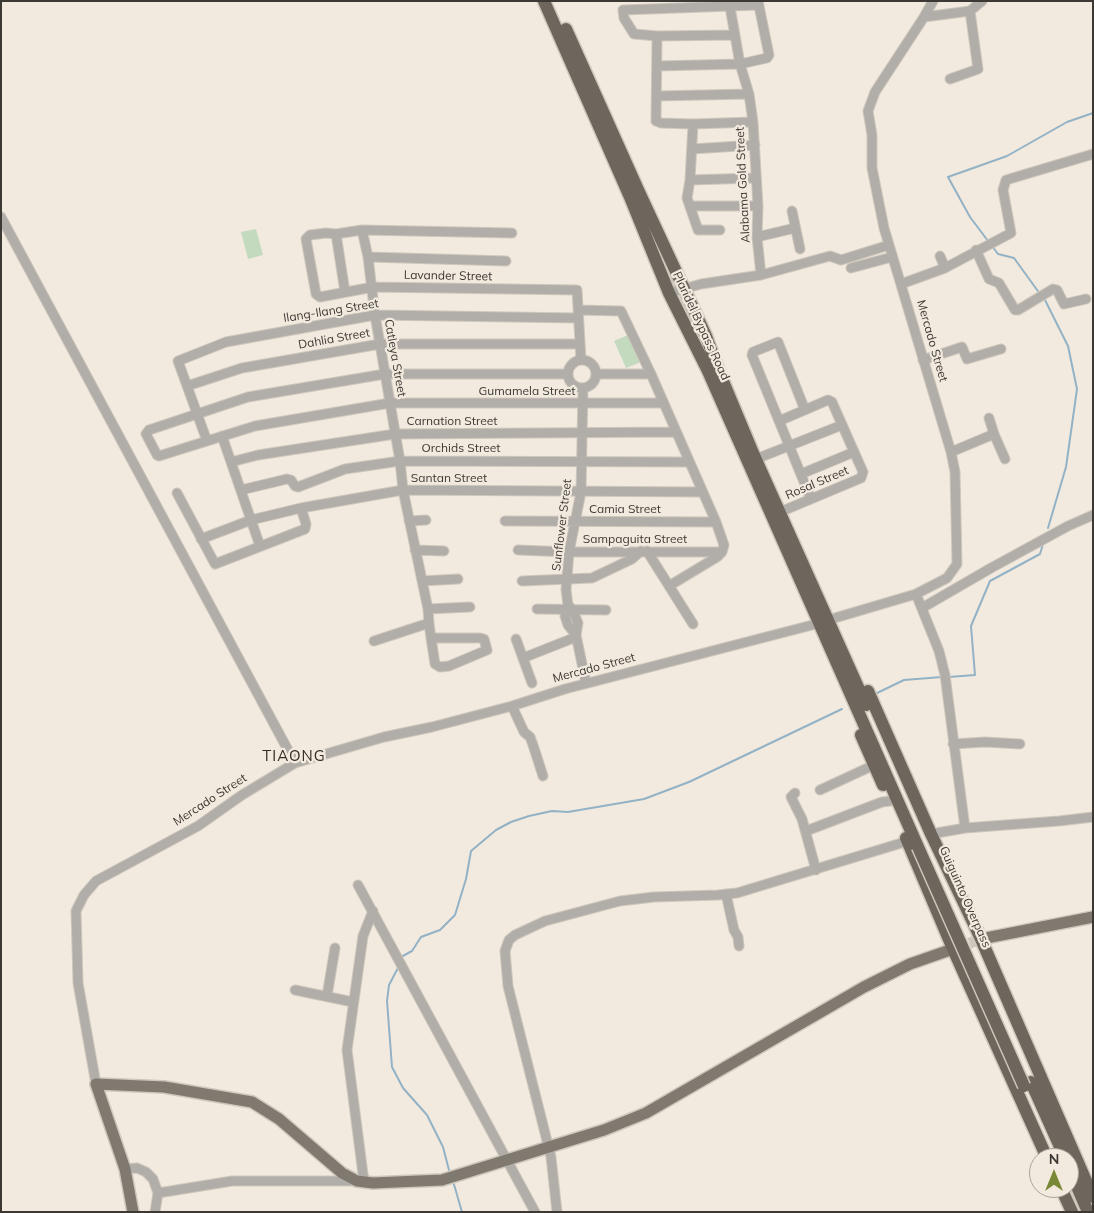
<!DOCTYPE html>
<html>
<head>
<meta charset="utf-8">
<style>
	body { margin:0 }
	#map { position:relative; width:1094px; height:1213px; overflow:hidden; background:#f2eade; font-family:Mulish,sans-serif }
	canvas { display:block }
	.frame { position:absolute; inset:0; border:2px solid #3c3934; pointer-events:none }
	.north { position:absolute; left:1029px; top:1148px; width:50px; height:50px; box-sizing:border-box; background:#f2eade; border:1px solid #a9a39a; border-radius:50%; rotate:0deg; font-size:14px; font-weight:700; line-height:20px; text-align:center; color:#3c3934 }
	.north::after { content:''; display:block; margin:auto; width:18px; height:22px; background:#788837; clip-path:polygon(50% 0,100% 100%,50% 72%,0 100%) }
</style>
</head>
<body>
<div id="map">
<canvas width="1094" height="1213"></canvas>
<div class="frame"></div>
<div class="north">N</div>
</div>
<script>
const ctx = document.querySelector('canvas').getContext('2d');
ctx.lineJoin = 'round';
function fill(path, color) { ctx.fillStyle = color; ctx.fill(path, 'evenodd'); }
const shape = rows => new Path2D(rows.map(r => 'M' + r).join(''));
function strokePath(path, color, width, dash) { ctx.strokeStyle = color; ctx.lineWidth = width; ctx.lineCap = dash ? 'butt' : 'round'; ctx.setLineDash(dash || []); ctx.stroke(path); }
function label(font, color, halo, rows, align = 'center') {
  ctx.font = font + ' Mulish,sans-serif'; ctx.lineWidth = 4.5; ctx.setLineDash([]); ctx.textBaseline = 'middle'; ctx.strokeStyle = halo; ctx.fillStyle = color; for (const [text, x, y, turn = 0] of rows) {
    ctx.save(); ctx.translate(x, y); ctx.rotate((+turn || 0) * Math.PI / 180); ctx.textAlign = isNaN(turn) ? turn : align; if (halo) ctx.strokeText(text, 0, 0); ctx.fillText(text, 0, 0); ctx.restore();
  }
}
fill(shape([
	[256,229,263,255,248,259,241,232],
	[628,335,641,362,626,368,614,341]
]), '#c3dabf');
strokePath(shape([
	[988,241,970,217,948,177,1007,156,1067,122,1093,113],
	[992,246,998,254,1014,258,1040,294],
	[1044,298,1068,346,1077,389,1066,467,1048,528],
	[949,677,975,675,971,626,990,581,1040,554,1043,544],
	[875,694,904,680,942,677],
	[401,957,412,951,421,937,440,930,455,915,466,879,471,851,496,830,511,822,529,816,552,811,568,812,644,799,689,782,842,709],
	[399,966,389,985,387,1001,392,1067,403,1088,427,1115,443,1147,450,1174],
	[453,1181,462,1212]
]), '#93b2c6', 2);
strokePath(shape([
	[954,949,981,939]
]), '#cec7bc', 11, [11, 5.5]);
const minor = shape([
	[924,17,970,11,982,1],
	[735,35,657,36,634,34,624,18,623,10,759,5],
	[657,36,656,121,661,123,693,124,753,122],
	[657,66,740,64,767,58,769,55,758,1],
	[950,79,978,69,970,11],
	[657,96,749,94],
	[693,124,690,180,687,198,698,230,720,230],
	[692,149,755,145],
	[690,180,755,178],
	[690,206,758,206],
	[792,211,800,249],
	[1,217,295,763],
	[362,230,368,257,375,315,400,461,403,490,428,609,429,623,431,638,435,664,440,667,449,666,487,650,484,639,480,638,431,638],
	[512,233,362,230,336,234,326,233,310,235,306,239,316,294,320,297,373,287,577,290,581,360],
	[336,234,345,292],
	[757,237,795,228],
	[976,250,989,279,999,283,1015,310,1018,310,1053,289,1057,290,1064,304,1086,299],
	[940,256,945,268],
	[368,257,506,261],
	[851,268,892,257],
	[761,275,830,256,841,260,889,245],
	[901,284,945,268,1011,233,1003,190,1006,180,1093,154],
	[669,293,701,284,761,275,757,237,758,206,753,122,749,94,740,64,729,1],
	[578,310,621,311,651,374,716,522,724,545,722,552],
	[923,360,962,347,967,359,1001,349],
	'568 374a14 14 0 1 1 28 0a14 14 0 1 1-28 0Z',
	[568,374,385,374,248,397,149,430,146,434,157,455,159,456,255,426,390,403,663,403],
	[596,374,651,374],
	[187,386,242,368,380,344,580,344],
	[805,410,778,342,753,352,752,355,811,499],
	[779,421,828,400,832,402,863,472,861,478,780,512],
	[994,434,1005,459],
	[222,436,260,546],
	[207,441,178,361,226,342,375,315,578,318],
	[951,452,994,434,989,418],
	[756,459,842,425],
	[231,462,258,455,395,434,676,432],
	[801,474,854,452],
	[241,490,287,479,291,480,295,486,298,487,345,469,400,461,689,462],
	[177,493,215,564,305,529,306,524,301,508],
	[409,521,426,520],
	[505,521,716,522],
	[201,539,251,520,301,508,403,490,702,492],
	[415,550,444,551],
	[518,550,569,552,722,552],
	[647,551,693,624],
	[422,581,458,579],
	[522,581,592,578,632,559,641,551],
	[669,586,717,557,722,552],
	[916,594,939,651,945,675,965,828],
	[568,605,572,609,578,623,576,635,586,683],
	[922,608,991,568,1068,526,1093,515],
	[428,609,470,607],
	[537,609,606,610],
	[828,620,916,594,947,578,957,564,955,472,951,452,884,228,872,168,872,135,868,111,875,92,924,17,933,1],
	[576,635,568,625,565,616,568,605,566,590,569,552,581,492,583,388],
	[516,639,532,683],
	[374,641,429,623],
	[523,658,576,637],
	[512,706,524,732,530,737,533,745,543,776],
	[953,744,985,742,1020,744],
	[820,790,874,765],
	[795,793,791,797,802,819,816,870],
	[806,831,882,802,890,801],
	[931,834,965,828,1059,821,1093,817],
	[358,885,535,1212],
	[726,894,734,930,738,937,739,946],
	[295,990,353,1002],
	[327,996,335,948],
	[96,1084,78,983,76,911,84,895,96,881,198,826,242,795,295,763,384,737,432,727,512,706,565,689,820,623],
	[125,1169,137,1168,146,1172,153,1179,158,1193,155,1212],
	[364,1182,347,1050,363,936,373,911],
	[158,1193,232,1181,357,1181],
	[557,1212,551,1157,508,986,505,951,509,940,515,935,545,921,620,901,654,897,718,895,737,893,908,841]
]);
const major = shape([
	[981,939,1093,917],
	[133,1212,125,1169,96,1084,164,1087,252,1102,279,1119,342,1173,357,1181,373,1183,442,1180,604,1130,646,1113,864,987,910,964,953,949]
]);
const highway = shape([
	[544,1,630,197,669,293,708,371,918,847],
	[566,29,639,192,706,336,718,369,753,453,866,705],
	[868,691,931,834,981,939,1093,1197],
	[861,735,883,785],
	[906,838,953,949,1047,1158],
	[1031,1082,1065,1158],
	[1069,1168,1088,1212],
	[1061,1188,1072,1212]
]);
strokePath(minor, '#cec7bc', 11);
strokePath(major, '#cec7bc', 14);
strokePath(highway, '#cec7bc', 15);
strokePath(minor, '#b1ada8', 9);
strokePath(major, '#807970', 11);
strokePath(highway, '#6e665c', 12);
const highwayBridge = shape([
	[918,847,1024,1086]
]);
strokePath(highwayBridge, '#cec7bc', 15, []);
strokePath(highwayBridge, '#6e665c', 12);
label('12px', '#3c3934', '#f2eade', [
	["Alabama Gold Street",743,185,-93],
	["Lavander Street",448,276,1],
	["Ilang-Ilang Street",331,311,-9],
	["Plaridel Bypass Road",701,326,65],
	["Dahlia Street",334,339,-10],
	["Mercado Street",932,341,74],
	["Catleya Street",395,358,80],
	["Gumamela Street",527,391],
	["Carnation Street",452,421],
	["Orchids Street",461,448],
	["Santan Street",449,478],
	["Rosal Street",817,483,-23],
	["Camia Street",625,509],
	["Sunflower Street",562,525,-83],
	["Sampaguita Street",635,539],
	["Mercado Street",594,668,-15],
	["Mercado Street",210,800,-33],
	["Guiguinto Overpass",965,897,66]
]);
ctx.letterSpacing = '1px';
label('15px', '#322c23', '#f2eade', [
	["TIAONG",294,756]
]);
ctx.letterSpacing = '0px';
</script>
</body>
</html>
